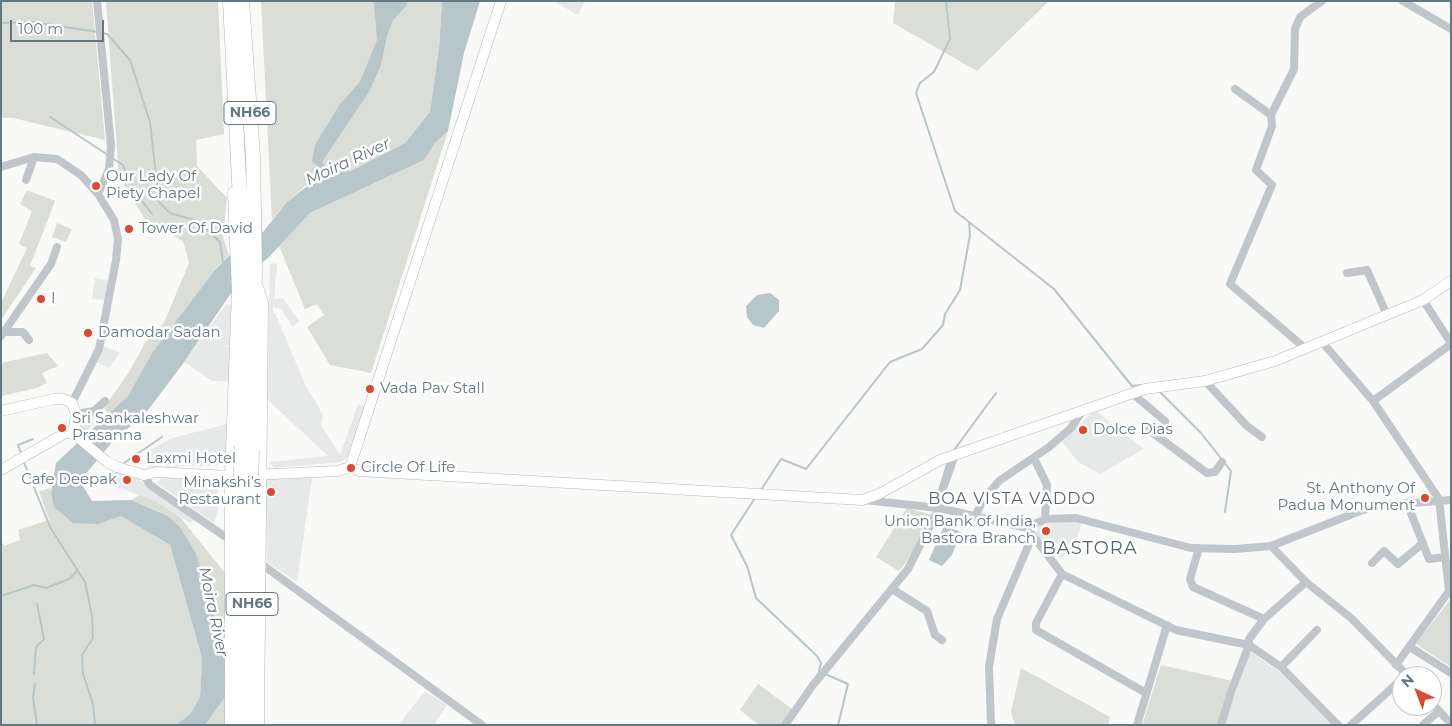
<!DOCTYPE html>
<html>
<head>
<meta charset="utf-8">
<style>
	body { margin:0 }
	#map { position:relative; width:1452px; height:726px; overflow:hidden; background:#f9f9f7; font-family:Montserrat,sans-serif }
	canvas { display:block }
	.frame { position:absolute; inset:0; border:2px solid #647882; pointer-events:none }
	.north { position:absolute; left:1392px; top:666px; width:50px; height:50px; box-sizing:border-box; background:#fff; border:1px solid #c1c9cd; border-radius:50%; rotate:317deg; font-size:14px; font-weight:700; line-height:20px; text-align:center; color:#647882 }
	.north::after { content:''; display:block; margin:auto; width:18px; height:22px; background:#e4452d; clip-path:polygon(50% 0,100% 100%,50% 72%,0 100%) }
	.scale { position:absolute; left:10px; top:20px; width:94px; height:22px; box-sizing:border-box; border:2px solid #647882; border-top:0; padding-left:6px; font-size:15px; line-height:18px; white-space:nowrap; color:#647882; -webkit-text-stroke:4px #fff; paint-order:stroke }
</style>
</head>
<body>
<div id="map">
<canvas width="1452" height="726"></canvas>
<div class="frame"></div>
<div class="north">N</div>
<div class="scale">100 m</div>
</div>
<script>
const ctx = document.querySelector('canvas').getContext('2d');
ctx.lineJoin = 'round';
function fill(path, color) { ctx.fillStyle = color; ctx.fill(path, 'evenodd'); }
const shape = rows => new Path2D(rows.map(r => 'M' + r).join(''));
function strokePath(path, color, width, dash) { ctx.strokeStyle = color; ctx.lineWidth = width; ctx.lineCap = dash ? 'butt' : 'round'; ctx.setLineDash(dash || []); ctx.stroke(path); }
function label(font, color, halo, rows, align = 'center') {
  ctx.font = font + ' Montserrat,sans-serif'; ctx.lineWidth = 5; ctx.setLineDash([]); ctx.textBaseline = 'middle'; ctx.strokeStyle = halo; ctx.fillStyle = color; for (const [text, x, y, turn = 0] of rows) {
    ctx.save(); ctx.translate(x, y); ctx.rotate((+turn || 0) * Math.PI / 180); ctx.textAlign = isNaN(turn) ? turn : align; if (halo) ctx.strokeText(text, 0, 0); ctx.fillText(text, 0, 0); ctx.restore();
  }
}
fill(shape([
	[553,1,585,1,578,15],
	[277,263,274,299,283,298,299,321,293,327,281,309,273,307,273,313,275,313,305,384,323,415,321,425,339,454,341,453,358,404,366,407,350,455,341,462,274,468,269,462,328,456,267,399,270,264],
	[95,278,108,280,105,300,92,299],
	[226,304,234,306,230,346,223,345,231,348,230,382,212,381,184,362],
	[104,346,120,353,109,368,97,362],
	[1096,411,1144,449,1100,474,1078,462,1062,442,1087,417],
	[93,414,99,420,85,432,78,426,82,419],
	[227,424,226,458,223,463,214,466,148,467,150,450,172,438],
	[110,468,137,478,195,519,190,523,155,501,101,481],
	[162,477,218,480,218,511,214,523,157,483],
	[266,478,312,478,297,582,267,562],
	[1076,521,1082,522,1073,551,1068,552,1061,559,1035,534,1041,524],
	[1250,651,1278,671,1333,725,1224,725],
	[425,691,447,705,434,725,398,725]
]), '#e7e9e8');
fill(shape([
	[1,1,92,1,105,140,13,118,1,118],
	[106,1,218,1,224,134,196,140,197,166,227,198,223,237,229,255,214,271,152,353,128,396,110,414,104,408,129,372,145,343,164,323,189,263,183,241,146,221,119,177],
	[261,1,442,1,439,48,430,112,405,143,351,171,330,172,315,177,287,202,272,220],
	[895,1,1049,1,977,71,893,23],
	[448,131,371,373,330,365,307,327,324,315,317,304,305,309,279,246,310,213,424,160,435,143],
	[27,190,55,201,30,266,36,268,1,320,1,303,27,248,19,244,32,211,20,204],
	[57,223,72,229,66,242,52,237],
	[47,353,58,366,42,373,47,383,37,388,1,396,1,363],
	[51,488,51,493,98,524,121,516,170,545,202,658,200,697,190,714,176,725,1,725,1,540,4,546,20,540,18,530,49,520,39,491],
	[140,495,155,501,180,517,225,573,225,655,196,553,180,527,168,516,131,500],
	[907,508,932,515,915,550,899,571,876,557],
	[1451,598,1451,667,1416,644],
	[1161,665,1233,681,1217,725,1142,725],
	[1021,668,1110,717,1108,725,1015,725,1011,712],
	[758,684,792,709,781,725,759,725,740,710],
	[226,696,226,725,205,725,213,714]
]), '#daded6');
fill(shape([
	[374,1,407,1,407,5,393,20,387,36,381,65,369,92,322,162,330,172,351,171,405,143,430,112,439,48,442,1,480,1,464,53,448,131,435,143,424,160,310,213,268,258,251,271,236,286,182,365,145,414,113,441,80,481,92,501,131,500,168,516,180,527,196,553,225,655,226,696,205,725,176,725,190,714,200,697,202,658,170,545,121,516,98,524,73,523,54,507,51,493,56,463,128,396,152,353,214,271,234,251,263,232,287,202,320,176,318,167,312,161,315,145,340,104,360,82,377,40],
	[770,293,779,300,779,311,764,328,753,325,747,317,746,306,757,295],
	[944,526,961,532,952,555,942,566,929,560]
]), '#b7c6c8');
strokePath(shape([
	[946,1,950,39,934,72,920,83,916,93,955,211,1054,289,1132,386,1141,385],
	[1,23,32,22,98,32],
	[103,33,107,34,130,60,150,122,159,202,170,213,198,221,220,242,223,262],
	[50,117,108,155],
	[112,158,123,165,136,193,152,214],
	[1160,392,1201,433,1231,471,1225,512],
	[954,450,996,393],
	[21,453,18,445,33,439],
	[23,460,50,527,85,582,92,616,93,638,82,655,83,674,93,704,95,725],
	[121,465,162,437],
	[112,479,118,471],
	[761,490,781,459,806,469,890,362,922,349,943,325,945,314,960,290,970,235,969,222],
	[755,498,731,535,747,566,756,598,817,656,821,663,819,671,821,672],
	[935,504,948,461],
	[939,512,942,525],
	[1,596,34,585,46,588,69,579,77,571],
	[34,674,36,647,44,639,37,604],
	[825,674,848,684,838,725],
	[35,684,33,698,37,725]
]), '#b7c6c8', 2);
const secondary = shape([
	[258,287,263,302,259,725],
	[1,411,54,399,64,399,72,403,76,414,74,427,85,436],
	[350,467,359,471,862,500,879,494,940,460,1145,389,1205,381,1275,361,1423,300,1451,281],
	[1,470,67,432,75,435,106,461,117,467,144,475,156,472,230,476,338,471,350,467,501,1],
	[230,725,230,476,237,292,233,192]
]);
const highway = shape([
	[230,1,244,280,242,446],
	[242,1,253,156,255,270,252,450],
	[239,725,240,486],
	[250,725,253,577,251,484]
]);
strokePath(secondary, '#b2babe', 11);
strokePath(highway, '#b3b9bc', 15);
strokePath(shape([
	[97,1,111,146,109,169,98,194],
	[1403,1,1451,29],
	[1235,89,1271,115],
	[1,167,34,157,57,159,81,175,98,194,114,220,118,239,116,260,99,349,72,403],
	[26,180,34,157],
	[1347,273,1367,270,1387,315],
	[1423,300,1451,343],
	[6,332,23,332,29,340],
	[1,336,51,264,57,247],
	[1322,342,1373,401,1439,499,1449,591,1396,665],
	[1306,349,1230,284,1272,185,1256,170,1272,126,1271,115,1294,69,1295,29,1300,17,1322,1],
	[1205,381,1247,426,1262,437],
	[1133,394,1165,421,1165,426,1157,436],
	[1373,401,1451,344],
	[76,414,94,411,105,401],
	[1149,430,1207,473,1215,472,1222,462],
	[1034,458,1047,485,1045,519],
	[144,475,150,485,230,540],
	[864,500,939,508,1027,528,1045,519,1076,518,1191,548,1235,549,1271,546,1373,506,1451,500],
	[1407,503,1429,559,1445,557],
	[936,508,955,455],
	[975,517,983,500,999,481,1049,447,1071,428,1081,413],
	[1027,528,1062,574,1176,630,1249,645,1281,667,1338,725],
	[1271,546,1306,582,1351,618,1408,676],
	[1199,548,1190,579,1193,587,1264,619],
	[260,563,482,725],
	[1372,563,1384,551,1398,564,1423,543],
	[1062,574,1036,623,1036,630,1146,693],
	[892,589,927,611,935,635,942,640],
	[1410,647,1451,673],
	[1281,667,1317,630],
	[1432,703,1451,724],
	[785,725,813,685,908,569,939,508],
	[991,725,989,667,997,619,1032,537],
	[1137,725,1167,625],
	[1221,725,1231,692,1249,645,1249,639,1264,619,1306,582],
	[1351,725,1402,679],
	[1423,725,1439,711]
]), '#c0c6c9', 8);
strokePath(secondary, '#fff', 10);
strokePath(highway, '#fff', 14);
const highwayBridge = shape([
	[251,484,252,450],
	[240,486,242,446]
]);
strokePath(highwayBridge, '#b3b9bc', 15, []);
strokePath(highwayBridge, '#fff', 14);
for (const [x, y, r, color] of [
	[96,186,5,"#e4452d"],
	[129,229,5,"#e4452d"],
	[41,299,5,"#e4452d"],
	[88,333,5,"#e4452d"],
	[370,389,5,"#e4452d"],
	[62,428,5,"#e4452d"],
	[1083,430,5,"#e4452d"],
	[136,459,5,"#e4452d"],
	[351,468,5,"#e4452d"],
	[127,480,5,"#e4452d"],
	[271,492,5,"#e4452d"],
	[1425,498,5,"#e4452d"],
	[1046,531,5,"#e4452d"]
]) { const dot = new Path2D(); dot.arc(x, y, r, 0, 2 * Math.PI); ctx.fillStyle = color; ctx.fill(dot); strokePath(dot, '#fff', 2); }
for (const [x, y, w] of [
	[250,113,52],
	[252,604,52]
]) { const box = new Path2D(); box.roundRect(x - w / 2, y - 11.5, w, 23, 4); ctx.fillStyle = '#fff'; ctx.fill(box); strokePath(box, '#647882', 1); }
label('bold 14px', '#647882', null, [
	["NH66",250,113],
	["NH66",252,604]
]);
label('15px', '#647882', '#fff', [
	["Our Lady Of",106,177],
	["Piety Chapel",106,194],
	["Tower Of David",139,229],
	["I",51,299],
	["Damodar Sadan",98,333],
	["Vada Pav Stall",380,389],
	["Sri Sankaleshwar",72,419],
	["Prasanna",72,436],
	["Dolce Dias",1093,430],
	["Laxmi Hotel",146,459],
	["Circle Of Life",361,468],
	["Cafe Deepak",117,480,"right"],
	["Minakshi’s",261,483,"right"],
	["Restaurant",261,500,"right"],
	["St. Anthony Of",1415,489,"right"],
	["Padua Monument",1415,506,"right"],
	["Union Bank of India,",1036,522,"right"],
	["Bastora Branch",1036,539,"right"]
], 'left');
label('italic 16px', '#5f777c', '#fff', [
	["Moira River",348,162,-25],
	["Moira River",213,612,78]
]);
ctx.letterSpacing = '1px';
label('16px', '#56656d', '#fff', [
	["BOA VISTA VADDO",1012,499]
]);
ctx.letterSpacing = '0px';
ctx.letterSpacing = '1px';
label('18px', '#56656d', '#fff', [
	["BASTORA",1090,549]
]);
ctx.letterSpacing = '0px';
</script>
</body>
</html>
